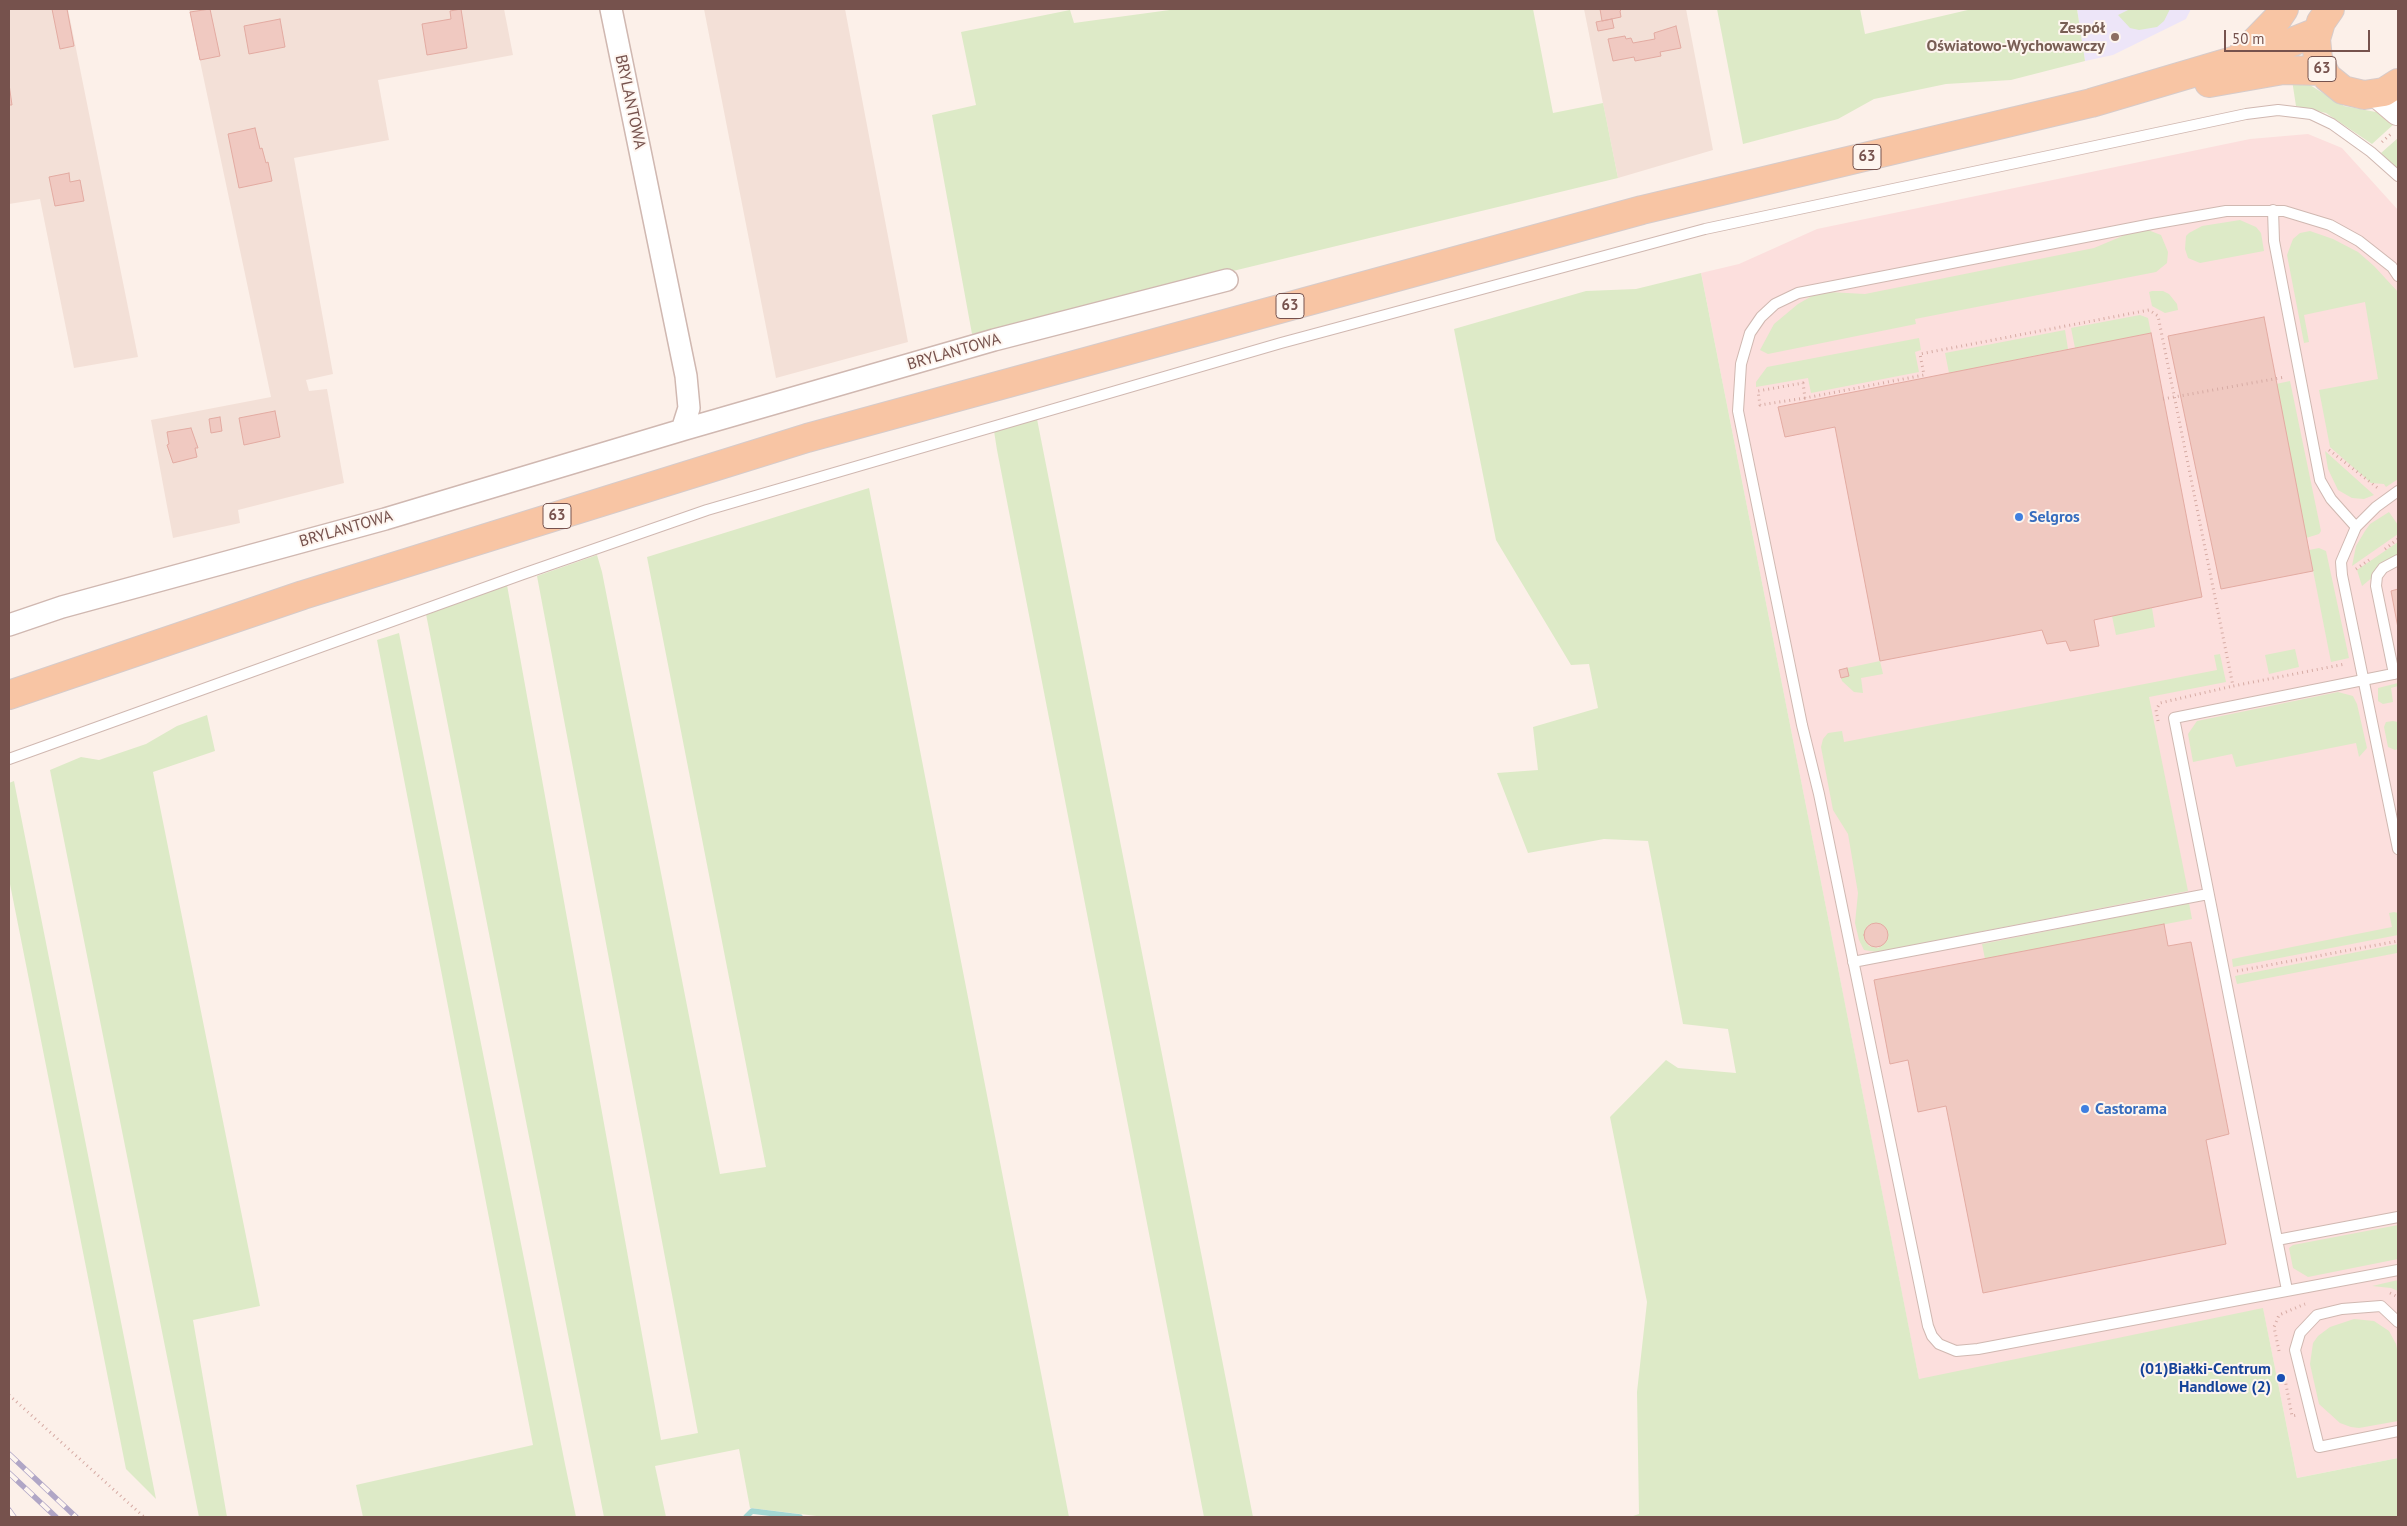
<!DOCTYPE html>
<html>
<head>
<meta charset="utf-8">
<style>
	body { margin:0 }
	#map { position:relative; width:2407px; height:1526px; overflow:hidden; background:#fcf0e9; font-family:"PT Sans",sans-serif }
	canvas { display:block }
	.frame { position:absolute; inset:0; border:10px solid #76524d; pointer-events:none }
	.scale { position:absolute; left:2224px; top:30px; width:146px; height:22px; box-sizing:border-box; border:2px solid #76524d; border-top:0; padding-left:6px; font-size:15px; line-height:18px; white-space:nowrap; color:#76524d; -webkit-text-stroke:4px #fef5ef; paint-order:stroke }
</style>
</head>
<body>
<div id="map">
<canvas width="2407" height="1526"></canvas>
<div class="frame"></div>
<div class="scale">50 m</div>
</div>
<script>
const ctx = document.querySelector('canvas').getContext('2d');
ctx.lineJoin = 'round';
function fill(path, color) { ctx.fillStyle = color; ctx.fill(path, 'evenodd'); }
const shape = rows => new Path2D(rows.map(r => 'M' + r).join(''));
function strokePath(path, color, width, dash) { ctx.strokeStyle = color; ctx.lineWidth = width; ctx.lineCap = dash ? 'butt' : 'round'; ctx.setLineDash(dash || []); ctx.stroke(path); }
function label(font, color, halo, rows, align = 'center') {
  ctx.font = font + ' "PT Sans",sans-serif'; ctx.lineWidth = 4; ctx.setLineDash([]); ctx.textBaseline = 'middle'; ctx.strokeStyle = halo; ctx.fillStyle = color; for (const [text, x, y, turn = 0] of rows) {
    ctx.save(); ctx.translate(x, y); ctx.rotate((+turn || 0) * Math.PI / 180); ctx.textAlign = isNaN(turn) ? turn : align; if (halo) ctx.strokeText(text, 0, 0); ctx.fillText(text, 0, 0); ctx.restore();
  }
}
fill(shape([
	[9,9,68,9,138,357,74,368,40,199,9,204],
	[189,9,504,9,513,55,378,80,389,140,294,158,333,374,306,380,309,391,327,389,344,483,238,510,240,523,173,538,151,420,271,397],
	[704,9,845,9,908,342,776,378],
	[1584,9,1686,9,1713,150,1618,178]
]), '#f3e0d7');
fill(shape([
	[2308,134,2342,148,2398,210,2398,1458,2297,1478,2263,1309,1919,1380,1701,273,1739,264,1817,229,2250,139]
]), '#fcdfdd');
fill(shape([
	[2077,9,2191,9,2186,19,2113,55,2085,61]
]), '#ede5f8');
fill(shape([
	[1177,9,1533,9,1553,113,1603,103,1618,178,972,334,932,115,976,105,961,32,1070,10,1074,23],
	[1717,9,1860,9,1865,34,1972,9,2077,9,2085,61,2011,80,1946,84,1874,99,1838,119,1743,144],
	[2130,9,2170,9,2164,21,2157,27,2139,30,2130,28,2118,15],
	[2292,80,2305,82,2344,106,2381,113,2394,124,2372,144,2326,113,2296,106],
	[2398,138,2398,171,2381,153],
	[2240,220,2256,227,2261,233,2264,251,2200,263,2188,258,2185,249,2186,236,2189,233,2202,226],
	[2148,230,2161,235,2168,252,2167,263,2156,272,1915,319,1916,324,1768,354,1760,350,1774,324,1798,304,1812,296,1829,292,1865,294,2094,248,2132,232],
	[2310,231,2333,239,2358,252,2374,266,2398,292,2398,479,2386,487,2384,484,2371,483,2330,447,2319,390,2378,379,2365,302,2304,315,2309,342,2304,343,2287,255,2293,239,2300,233],
	[1701,273,1919,1379,2263,1308,2297,1478,2398,1458,2398,1517,1630,1517,1639,1514,1637,1392,1647,1302,1610,1117,1666,1060,1678,1068,1736,1073,1728,1029,1683,1024,1648,841,1604,839,1528,853,1497,773,1538,770,1533,727,1598,708,1589,664,1571,665,1496,540,1454,329,1586,291,1636,289],
	[2152,291,2163,291,2169,294,2177,304,2178,310,2165,313,2152,306,2149,292],
	[2140,315,2148,318,2151,333,2075,348,2071,328],
	[2065,330,2068,349,1949,373,1945,353],
	[1919,338,1921,350,1915,352,1919,372,1811,393,1808,378,1756,387,1756,382,1767,367],
	[2290,381,2321,531,2319,534,2306,538,2276,384],
	[1037,419,1253,1517,1204,1517,997,450,994,431],
	[2325,451,2374,495,2364,499,2352,498,2338,490,2328,469],
	[869,488,1069,1517,825,1517,750,1508,739,1449,655,1466,666,1517,604,1517,426,614,507,585,661,1440,698,1433,537,576,597,555,602,572,720,1174,766,1167,647,557],
	[2389,512,2398,525,2398,534,2352,566,2356,546,2365,531,2370,524],
	[2398,542,2398,556,2382,563,2374,576,2362,586,2357,570],
	[2319,548,2326,551,2349,658,2331,662,2309,550],
	[2152,608,2155,627,2116,635,2112,616],
	[399,633,565,1464,576,1517,363,1517,356,1485,533,1445,377,640],
	[2295,649,2299,667,2269,674,2265,655],
	[2220,654,2226,682,2149,697,2188,891,1877,952,1864,950,1859,940,1855,923,1858,893,1848,834,1833,810,1821,747,1823,739,1828,733,1842,731,1844,742,2217,670,2214,655],
	[1876,923,1884,926,1888,934,1885,943,1878,948,1869,946,1864,939,1867,926],
	[1880,661,1883,674,1861,678,1863,693,1854,692,1842,681,1841,678,1848,676,1847,668],
	[2398,683,2398,686,2391,688,2393,702,2383,704,2378,701,2378,688],
	[2338,692,2353,696,2357,704,2367,748,2359,757,2356,743,2236,767,2232,754,2193,762,2188,734,2197,721],
	[207,715,215,751,153,772,260,1306,193,1320,227,1517,199,1517,50,770,81,757,99,760,146,744,177,726],
	[2393,721,2398,722,2398,749,2395,750,2388,747,2384,727,2386,722],
	[14,781,156,1499,126,1469,9,879,9,783],
	[2189,903,2192,919,1985,959,1982,944],
	[2394,912,2398,913,2398,935,2233,967,2232,959,2392,927,2389,913],
	[2398,944,2398,957,2397,953,2237,984,2235,976],
	[2398,1225,2398,1259,2308,1277,2293,1268,2289,1248,2293,1245],
	[2398,1280,2398,1291,2391,1288,2372,1286],
	[2354,1319,2374,1321,2389,1331,2396,1344,2398,1354,2398,1421,2359,1428,2351,1427,2340,1423,2319,1404,2310,1364,2313,1343,2318,1336,2330,1327]
]), '#ddeac7');
strokePath(shape([
	[746,1517,752,1511,800,1517]
]), '#a4d7d3', 5.5);
const building = shape([
	[52,9,67,9,74,46,60,49,52,9],
	[210,9,220,56,200,60,190,12,210,9],
	[461,9,467,48,427,55,422,24,451,19,450,11,461,9],
	[1600,9,1622,9,1620,11,1621,17,1602,21,1600,9],
	[280,19,285,47,249,54,244,26,280,19],
	[1612,19,1614,28,1598,31,1596,22,1612,19],
	[1676,26,1681,48,1660,52,1661,56,1635,61,1634,57,1613,61,1608,39,1625,36,1626,39,1631,38,1633,43,1655,39,1654,33,1676,26],
	[9,84,12,105,9,105,9,84],
	[255,128,260,149,262,148,266,163,268,162,272,181,239,188,228,134,255,128],
	[69,173,70,182,80,180,84,201,55,206,49,177,69,173],
	[2264,317,2313,571,2221,589,2168,336,2264,317],
	[2151,333,2202,597,2094,620,2099,646,2070,651,2066,641,2047,644,2042,630,1880,661,1835,427,1785,437,1778,407,2151,333],
	[275,411,280,437,244,445,239,418,275,411],
	[220,417,222,431,211,433,209,419,220,417],
	[191,428,198,448,195,448,197,457,173,463,167,445,169,444,167,432,191,428],
	[2398,589,2398,628,2391,591,2398,589],
	[1847,668,1849,676,1841,678,1839,670,1847,668],
	'1864 935a12 12 0 1 1 24 0a12 12 0 1 1-24 0Z',
	[2164,924,2168,946,2191,942,2229,1134,2206,1140,2226,1244,1983,1293,1946,1106,1918,1112,1908,1060,1890,1064,1874,980,2164,924]
]);
fill(building, '#f0c9c1');
strokePath(building, '#e3aba2', 1);
const lane = shape([
	[2273,210,2274,241,2320,480,2331,499,2356,527],
	[2398,276,2392,267,2359,241,2330,225,2284,211,2226,211,2152,224,1798,293,1775,304,1761,317,1750,333,1741,364,1738,411,1802,725,1819,794,1928,1326,1932,1336,1939,1344,1956,1351,1978,1349,2398,1270],
	[2398,491,2376,507,2356,527,2341,562,2342,575,2398,849],
	[2394,674,2376,586,2377,576,2383,568,2398,560],
	[9,759,523,574,707,510,1281,343,1705,229,2246,114,2278,110,2311,114,2332,124,2371,152,2398,176],
	[1853,962,2208,894],
	[2277,1240,2398,1217],
	[2287,1290,2174,718,2398,673],
	[2398,1322,2381,1306,2342,1309,2317,1315,2300,1333,2295,1350,2319,1447,2398,1431]
]);
const street = shape([
	[682,430,994,340,1227,280],
	[9,625,62,607,385,519,682,430,689,408,686,376,611,9]
]);
const secondary = shape([
	[2378,94,2398,111]
]);
const primary = shape([
	[2330,9,2321,22,2316,39,2318,59,2327,77,2343,90,2364,95,2384,92,2398,83],
	[2240,57,2278,18,2284,9],
	[2209,83,2283,70,2323,71],
	[9,695,303,595,807,438,1642,210,2091,103,2277,48,2317,32]
]);
strokePath(lane, '#d0b8b1', 12);
strokePath(street, '#d0b8b1', 24);
strokePath(secondary, '#d5b8b1', 30);
strokePath(primary, '#d6cbca', 30);
strokePath(shape([
	[2382,142,2392,133],
	[1805,398,1760,405,1758,391,1803,383,1805,398,1924,375,1920,354,2149,310,2158,316,2233,686,2345,664],
	[2163,399,2285,377],
	[2329,450,2379,489],
	[2385,549,2398,539],
	[2356,569,2369,560],
	[2158,721,2156,710,2160,703,2233,686],
	[2237,971,2398,941],
	[2390,1293,2398,1297],
	[2279,1351,2274,1327,2279,1315,2305,1304],
	[2284,1374,2292,1416,2298,1415],
	[9,1395,144,1517]
]), '#d6aba4', 3, [1, 4]);
strokePath(lane, '#fff', 10);
strokePath(street, '#fff', 21);
strokePath(secondary, '#fff', 28);
strokePath(primary, '#f8c5a4', 28);
const rail = shape([
	[9,1454,76,1517],
	[9,1473,56,1517],
	[9,1510,14,1517]
]);
strokePath(rail, '#b0a6c6', 5.5);
strokePath(rail, '#fef5ef', 4, [11]);
for (const [x, y, r, color] of [
	[2115,37,5,"#8d6e63"],
	[2019,517,5,"#3f7fe0"],
	[2085,1109,5,"#3f7fe0"],
	[2281,1378,5,"#1a4fb4"]
]) { const dot = new Path2D(); dot.arc(x, y, r, 0, 2 * Math.PI); ctx.fillStyle = color; ctx.fill(dot); strokePath(dot, '#fef5ef', 2); }
for (const [x, y, w] of [
	[2322,69,28],
	[1867,157,28],
	[1290,306,28],
	[557,516,28]
]) { const box = new Path2D(); box.roundRect(x - w / 2, y - 12.5, w, 25, 4); ctx.fillStyle = '#fef5ef'; ctx.fill(box); strokePath(box, '#76524d', 1); }
label('bold 15px', '#76524d', null, [
	["63",2322,69],
	["63",1867,157],
	["63",1290,306],
	["63",557,516]
]);
label('bold 16px', '#785e54', '#fef5ef', [
	["Zespół",2105,28],
	["Oświatowo-Wychowawczy",2105,46]
], 'right');
label('16px', '#76524d', '#fef5ef', [
	["BRYLANTOWA",630,102,78],
	["BRYLANTOWA",954,352,-16],
	["BRYLANTOWA",346,529,-16]
]);
label('bold 16px', '#366cbe', '#fef5ef', [
	["Selgros",2029,517],
	["Castorama",2095,1109]
], 'left');
label('bold 16px', '#164399', '#fef5ef', [
	["(01)Białki-Centrum",2271,1369],
	["Handlowe (2)",2271,1387]
], 'right');
</script>
</body>
</html>
